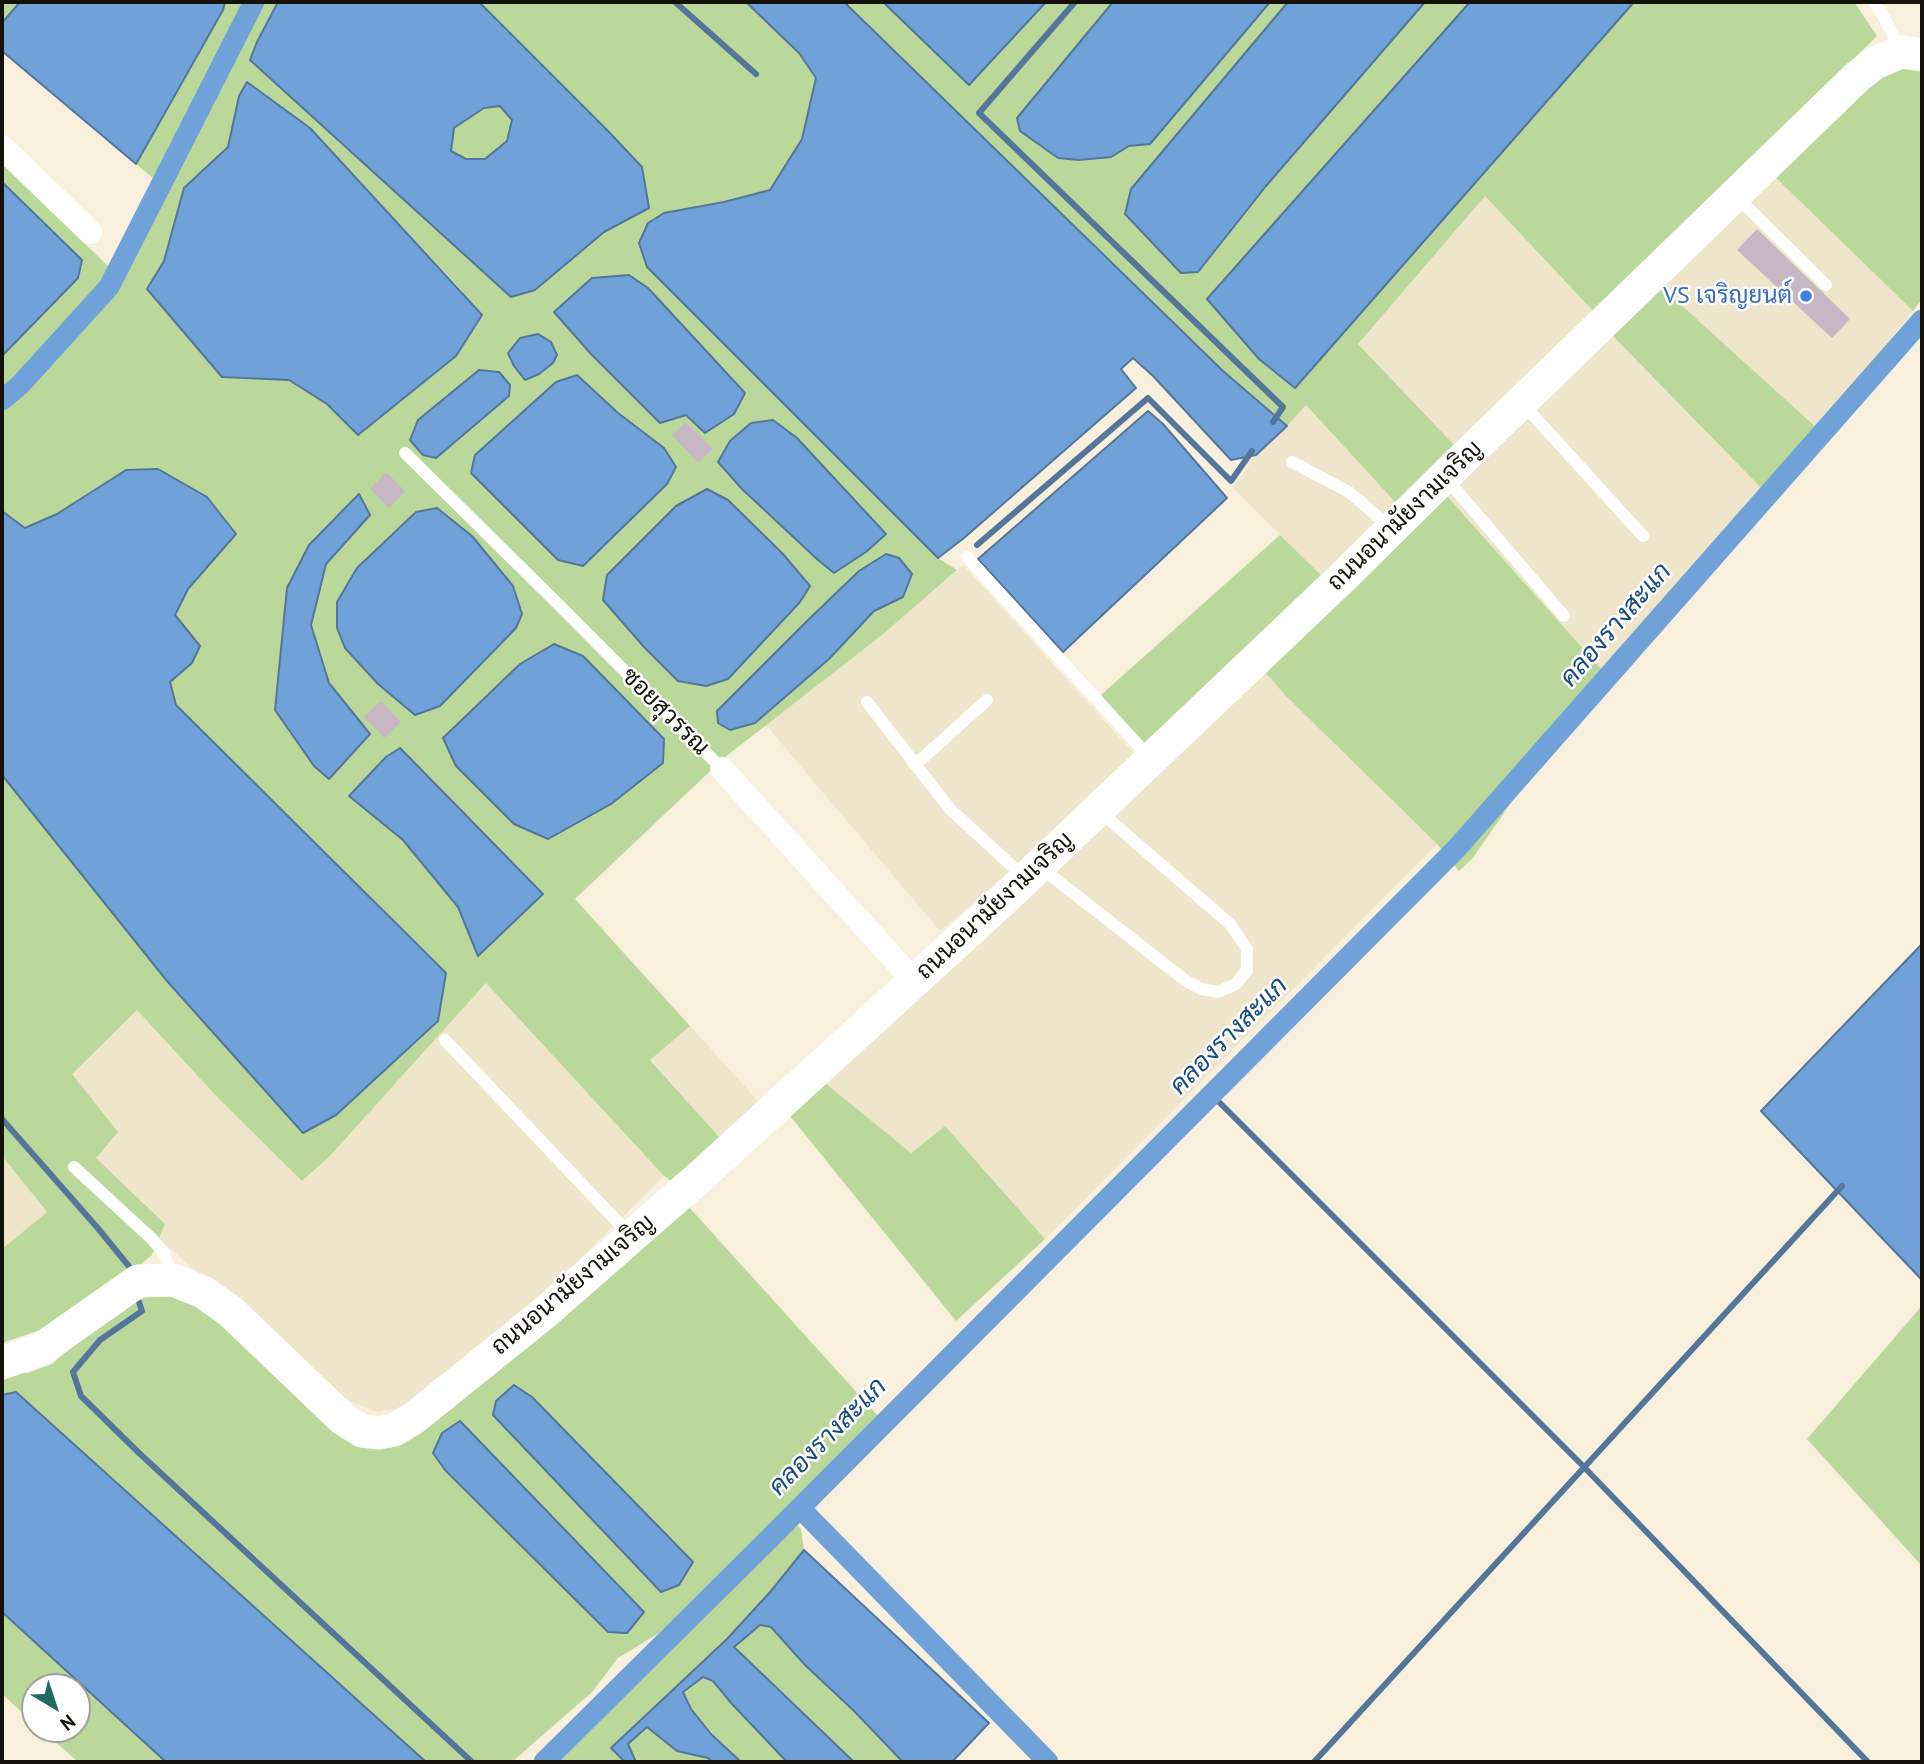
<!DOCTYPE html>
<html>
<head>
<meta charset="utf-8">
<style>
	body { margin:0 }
	#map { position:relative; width:1924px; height:1764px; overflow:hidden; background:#f8f0dd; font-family:"PT Sans",sans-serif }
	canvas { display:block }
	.frame { position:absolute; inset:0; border:4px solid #14120b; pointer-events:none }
	.north { position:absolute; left:21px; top:1673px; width:70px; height:70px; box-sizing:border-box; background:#fff; border:2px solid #a1a09d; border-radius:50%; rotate:141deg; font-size:19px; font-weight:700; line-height:28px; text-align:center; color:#14120b }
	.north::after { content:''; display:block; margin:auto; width:24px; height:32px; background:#226a61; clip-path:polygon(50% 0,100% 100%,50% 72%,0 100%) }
</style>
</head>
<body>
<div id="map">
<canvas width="1924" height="1764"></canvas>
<div class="frame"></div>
<div class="north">N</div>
</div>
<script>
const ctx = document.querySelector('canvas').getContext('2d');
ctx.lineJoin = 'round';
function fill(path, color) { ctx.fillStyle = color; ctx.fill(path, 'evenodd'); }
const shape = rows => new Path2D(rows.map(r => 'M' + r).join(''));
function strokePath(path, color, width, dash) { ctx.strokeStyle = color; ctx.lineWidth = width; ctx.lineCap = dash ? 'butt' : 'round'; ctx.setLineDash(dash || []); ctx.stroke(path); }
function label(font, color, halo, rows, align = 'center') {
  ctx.font = font + ' "PT Sans",Sarabun,sans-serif'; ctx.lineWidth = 5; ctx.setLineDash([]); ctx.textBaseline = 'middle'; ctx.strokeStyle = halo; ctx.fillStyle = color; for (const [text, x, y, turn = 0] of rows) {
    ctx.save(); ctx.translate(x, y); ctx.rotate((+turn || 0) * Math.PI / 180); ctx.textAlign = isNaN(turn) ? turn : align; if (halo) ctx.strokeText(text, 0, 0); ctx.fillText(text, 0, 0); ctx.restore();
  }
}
fill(shape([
	[1772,174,1913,311,1818,429,1658,284],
	[1485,195,1595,313,1456,447,1357,344],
	[1608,331,1766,493,1603,671,1446,495],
	[1306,404,1397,504,1323,577,1233,488,1256,455,1287,426],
	[963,565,1135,755,1024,860,940,931,766,725,882,635],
	[1266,673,1284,694,1437,844,1045,1239,945,1126,911,1153,824,1082],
	[486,983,664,1176,555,1284,404,1407,378,1412,342,1398,159,1239,165,1224,96,1158,71,1073,137,1010,217,1097,302,1181,329,1157],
	[690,1026,758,1101,721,1139,650,1059],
	[2,1156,47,1212,2,1249]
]), '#eee5ca');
fill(shape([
	[2,2,20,2,2,23],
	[225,2,256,2,260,4,262,2,278,2,257,42,251,60,535,290,604,232,649,207,608,131,479,2,746,2,799,53,816,78,802,139,770,190,724,202,689,208,938,558,957,570,882,635,724,758,575,899,690,1026,650,1060,721,1139,674,1183,664,1176,486,983,329,1157,302,1181,217,1097,137,1010,72,1074,118,1132,96,1158,165,1224,152,1255,123,1279,55,1325,2,1343,2,1249,47,1212,2,1156,2,775,167,981,303,1133,446,974,176,705,170,682,192,663,175,615,188,589,236,534,126,470,57,514,24,529,2,511,2,164,110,268,121,253,136,244,165,188,136,164,223,10],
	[248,82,310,128,463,292,358,435,327,404,289,380,222,376,147,290,164,261,184,188,228,147,239,96],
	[554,312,734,414,705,433,686,415,591,354],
	[577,375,676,467,667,484,583,566,471,472,475,454,556,382],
	[728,500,783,554,810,586,800,602,678,681,644,647,603,600],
	[437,508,472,536,378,684,345,648,337,628,416,512],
	[370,515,326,564,311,625,329,683,370,734,275,710,309,545],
	[886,554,904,597,874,611,718,723,717,711,805,623,859,571],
	[664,739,662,763,610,804],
	[349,796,543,894,478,955,458,907,403,840],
	[844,2,883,2,969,85,1046,2,1113,2,1017,118,1020,131,1058,158,1079,160,1111,157,1129,146,1150,144,1270,2,1288,2,1131,189,1198,271,1266,186,1425,2,1470,2,1207,299,1295,388,1634,2,1854,2,1877,36,1595,313,1485,196,1358,344,1456,447,1397,504,1306,405,1287,426,1223,371],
	[1922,67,1922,299,1913,311,1772,174,1890,68],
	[500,106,512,120,507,141,485,159,466,159,450,151,454,128,484,108],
	[1658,284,1818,429,1766,493,1608,331],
	[1446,495,1603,671,1472,859,1459,871,1437,844,1284,694,1266,673],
	[1280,535,1323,577,1310,598,1140,747,1101,695],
	[824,1082,911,1153,945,1126,1045,1239,956,1321,790,1116],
	[688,1206,879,1417,767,1541,761,1535,659,1633,618,1658,592,1692,512,1762,426,1762,16,1392,2,1395,2,1374,28,1373,52,1364,111,1314,155,1292,193,1300,353,1444],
	[1920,1308,1922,1310,1922,1566,1807,1439],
	[790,1526,798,1526,801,1529,804,1550,771,1591,727,1639,612,1748,625,1762,555,1762],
	[2,1612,166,1762,78,1762,41,1729,77,1729,77,1687,35,1687,35,1724,2,1694],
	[760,1625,771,1627,805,1665,853,1710,903,1762,854,1762,733,1646],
	[703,1677,713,1681,732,1704,787,1762,741,1762,711,1734,691,1709,682,1692],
	[647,1727,677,1751,708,1758,712,1762,636,1762,628,1744]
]), '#bbd89b');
const water = shape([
	[20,2,225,2,223,10,136,164,2,51,2,23,20,2],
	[278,2,479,2,608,131,642,167,649,208,604,232,535,290,511,297,250,60,257,42,278,2],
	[500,106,512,120,507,141,485,159,466,159,451,151,454,128,484,108,500,106],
	[746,2,844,2,1223,371,1287,426,1256,455,1231,460,1153,376,1133,358,1121,369,1136,388,964,538,938,558,647,267,639,243,648,223,664,213,724,202,770,190,802,139,816,78,799,53,746,2],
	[883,2,1046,2,969,85,883,2],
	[1113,2,1270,2,1150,144,1129,146,1111,157,1079,160,1058,158,1020,131,1017,118,1113,2],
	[1288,2,1425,2,1266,186,1198,272,1181,273,1125,214,1131,189,1288,2],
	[1470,2,1634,2,1295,388,1259,359,1207,299,1470,2],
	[247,82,310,128,482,315,456,356,358,435,327,404,289,380,222,377,147,289,164,261,184,188,228,147,239,96,247,82],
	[2,182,82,260,78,278,2,356,2,182],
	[629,275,648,288,745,393,734,414,705,433,686,415,660,423,591,354,554,312,592,278,629,275],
	[538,334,551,342,557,355,553,363,539,374,525,380,514,366,508,353,520,338,538,334],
	[479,370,499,372,510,385,509,396,436,458,423,455,410,440,418,420,479,370],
	[577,375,618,413,664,448,676,467,667,484,583,566,558,560,471,473,475,455,556,382,577,375],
	[1148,411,1163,424,1227,498,1063,652,978,559,1148,411],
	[773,420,797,438,886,534,866,552,834,573,818,560,742,489,718,462,730,441,751,423,773,420],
	[158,469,207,497,236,534,188,589,175,615,200,646,192,663,170,682,176,705,446,973,438,1021,336,1115,303,1133,167,981,2,775,2,511,25,528,57,514,126,470,158,469],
	[707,489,728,500,783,554,810,586,800,602,728,679,706,686,678,681,644,647,603,600,607,575,676,506,707,489],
	[359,494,370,515,326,564,311,625,329,683,370,734,329,779,314,766,275,710,287,588,309,545,359,494],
	[437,508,472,536,513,586,522,614,516,628,440,706,415,715,378,684,345,648,337,628,337,602,357,568,416,512,437,508],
	[886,554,899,558,912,574,903,597,874,611,829,659,755,723,730,730,718,723,717,711,805,623,859,571,886,554],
	[554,644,583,656,664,739,663,763,611,804,548,839,514,824,456,766,443,738,520,664,554,644],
	[400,748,543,894,478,956,458,907,403,840,349,796,386,757,400,748],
	[1922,944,1922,1280,1761,1111,1922,944],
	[514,1385,532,1397,693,1562,679,1585,661,1592,493,1415,496,1401,514,1385],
	[16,1392,426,1762,166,1762,2,1612,2,1395,16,1392],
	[460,1421,644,1612,627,1633,608,1632,445,1470,433,1453,442,1433,460,1421],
	[804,1550,989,1723,952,1762,903,1762,853,1710,805,1665,771,1627,760,1625,734,1647,854,1762,787,1762,732,1704,713,1681,703,1677,683,1692,691,1709,711,1734,741,1762,712,1762,708,1758,677,1751,647,1727,628,1744,636,1762,625,1762,611,1748,727,1639,771,1591,804,1550]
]);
fill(water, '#70a1d9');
strokePath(water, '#54769b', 2);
strokePath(shape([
	[675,2,756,74],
	[1075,2,979,113,1283,407,1273,422],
	[977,545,1148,398,1231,481,1252,451],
	[1211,1094,1584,1467,1868,1762],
	[2,1119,96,1226,132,1270],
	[139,1302,142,1311,100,1340,73,1372,81,1396,138,1452,472,1762],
	[1314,1762,1842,1186]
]), '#54769b', 6);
strokePath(shape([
	[2,400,20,385,109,287,254,2],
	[800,1508,1048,1762],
	[544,1762,767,1541,1457,848,1922,320]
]), '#70a1d9', 21);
fill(shape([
	[1757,229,1850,319,1832,338,1737,250],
	[686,422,713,449,698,463,672,435],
	[386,472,405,491,389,508,370,489],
	[381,701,401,722,384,738,364,717]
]), '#c7b6c3');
strokePath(shape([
	[1874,2,1884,17,1901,52],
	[1737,197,1826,285],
	[1522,403,1643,536],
	[405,453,560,606,722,769],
	[1292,462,1349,492,1390,527],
	[1445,477,1564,616],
	[967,557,1151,759],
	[867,702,950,809,1025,878],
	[915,765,987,700],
	[1040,867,1186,981,1201,989,1218,992,1236,984,1247,970,1247,949,1230,924,1098,810],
	[445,1040,631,1236],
	[74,1167,151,1238,164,1253,173,1280]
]), '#fff', 12);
strokePath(shape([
	[2,147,90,232],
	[722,769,914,981]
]), '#fff', 24);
strokePath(shape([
	[2,1363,41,1349,138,1281,173,1280,203,1292,230,1311,343,1419,362,1431,379,1433,394,1430,414,1418,542,1315,703,1174,1002,901,1346,574,1445,476,1858,76,1875,63,1901,52,1922,55]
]), '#fff', 33);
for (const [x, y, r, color] of [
	[1806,296,7,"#3f7fe0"]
]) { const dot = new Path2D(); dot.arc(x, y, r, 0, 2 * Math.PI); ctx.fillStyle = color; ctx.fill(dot); strokePath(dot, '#fff', 2.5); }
label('24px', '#366cbe', '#fff', [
	["VS เจริญยนต์",1792,296]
], 'right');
label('24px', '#14120b', '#fff', [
	["ถนนอนามัยงามเจริญ",1405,516,-44],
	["ซอยสุวรรณ",665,712,45],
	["ถนนอนามัยงามเจริญ",995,906,-43],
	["ถนนอนามัยงามเจริญ",573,1285,-40]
]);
label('italic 26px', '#194b80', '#fff', [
	["คลองรางสะแก",1616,625,-49],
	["คลองรางสะแก",1229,1036,-45],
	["คลองรางสะแก",828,1437,-45]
]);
</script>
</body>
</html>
